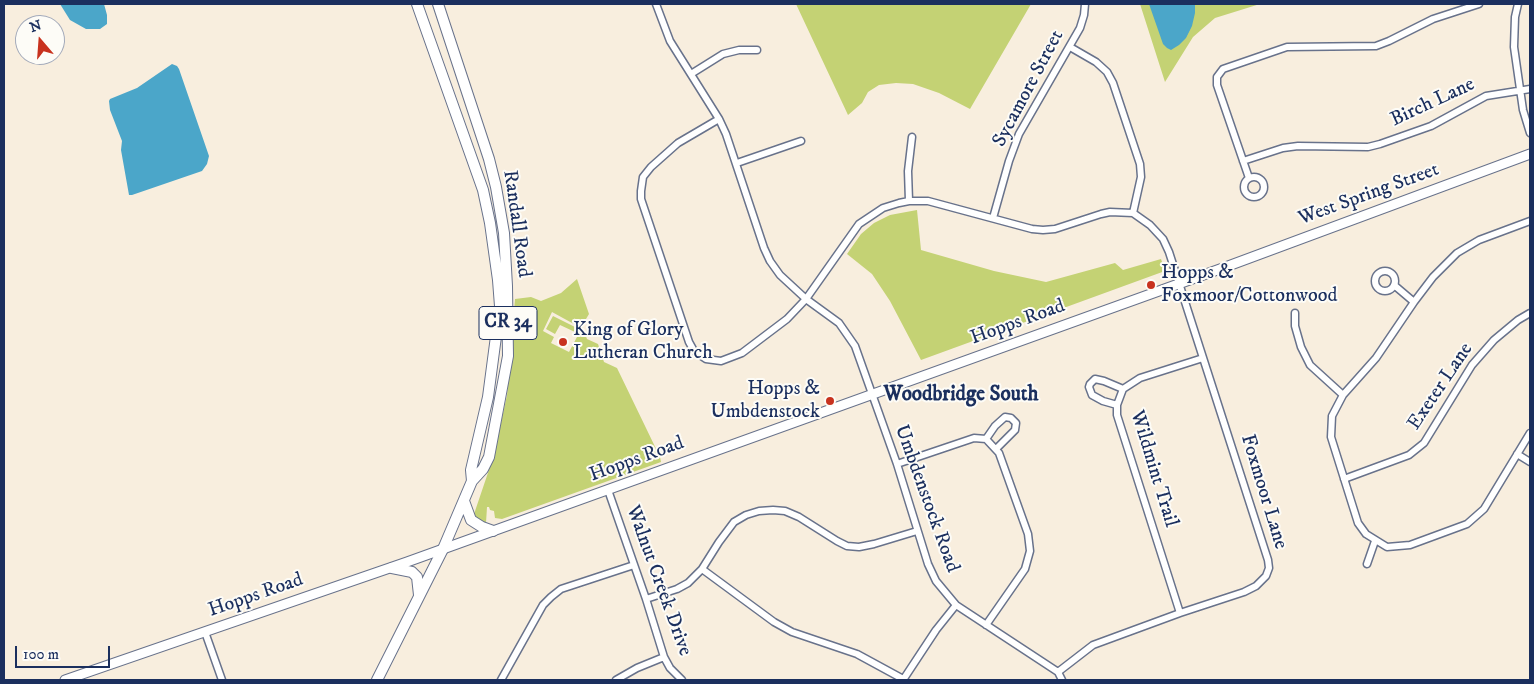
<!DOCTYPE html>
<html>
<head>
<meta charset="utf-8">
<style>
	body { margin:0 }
	#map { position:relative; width:1534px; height:684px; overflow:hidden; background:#f8eede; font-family:"IM FELL DW Pica",serif }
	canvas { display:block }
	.frame { position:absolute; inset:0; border:5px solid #1b2f5e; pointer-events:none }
	.north { position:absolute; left:15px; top:15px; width:50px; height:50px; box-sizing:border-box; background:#fdfcf7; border:1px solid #a3aaba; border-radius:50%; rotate:342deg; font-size:14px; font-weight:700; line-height:20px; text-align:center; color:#1b2f5e }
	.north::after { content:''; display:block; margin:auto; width:18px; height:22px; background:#c8321e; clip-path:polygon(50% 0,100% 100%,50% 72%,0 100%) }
	.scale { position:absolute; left:15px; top:646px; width:95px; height:22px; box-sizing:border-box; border:2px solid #1b2f5e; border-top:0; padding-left:6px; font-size:15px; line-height:18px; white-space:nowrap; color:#1b2f5e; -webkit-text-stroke:4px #fdfcf7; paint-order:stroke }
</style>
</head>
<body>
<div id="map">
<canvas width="1534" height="684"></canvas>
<div class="frame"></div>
<div class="north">N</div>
<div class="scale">100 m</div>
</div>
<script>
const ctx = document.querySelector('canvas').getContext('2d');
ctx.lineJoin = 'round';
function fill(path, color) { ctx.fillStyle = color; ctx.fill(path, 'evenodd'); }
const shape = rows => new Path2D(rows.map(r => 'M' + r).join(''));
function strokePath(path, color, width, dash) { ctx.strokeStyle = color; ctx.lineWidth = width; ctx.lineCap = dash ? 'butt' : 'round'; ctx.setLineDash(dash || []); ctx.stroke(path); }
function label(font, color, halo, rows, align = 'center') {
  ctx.font = font + ' "IM FELL DW Pica",serif'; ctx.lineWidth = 4; ctx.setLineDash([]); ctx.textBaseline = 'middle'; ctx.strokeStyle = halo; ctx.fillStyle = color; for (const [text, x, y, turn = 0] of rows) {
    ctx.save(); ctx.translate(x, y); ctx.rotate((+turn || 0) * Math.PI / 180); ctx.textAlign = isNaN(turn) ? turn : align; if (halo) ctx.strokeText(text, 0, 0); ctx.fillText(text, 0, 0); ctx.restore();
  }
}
fill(shape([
	[796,4,1031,4,970,109,939,93,913,84,896,83,879,85,868,92,862,103,848,115],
	[1140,4,1260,4,1215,18,1193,37,1165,82],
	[917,210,921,250,994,271,1046,282,1115,263,1123,270,1161,259,1165,271,921,360,890,301,872,274,847,254,861,234,874,223,890,215],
	[577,279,589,314,583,324,583,329,552,312,543,331,554,337,551,343,569,352,577,337,585,334,587,339,598,344,604,362,617,368,660,457,661,462,502,519,495,518,494,511,490,510,489,507,487,507,486,523,481,524,473,517,494,455,507,395,515,299,531,297,541,301,561,293],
	[553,316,583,331,575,332,560,325,555,334,546,329]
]), '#c4d274');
fill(shape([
	[60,4,104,4,107,15,107,24,100,29,86,29,70,20],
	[1149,4,1195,4,1195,13,1192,26,1186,38,1179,45,1171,50,1167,48,1163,44],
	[172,64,177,66,179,69,209,156,207,164,202,171,132,195,129,195,121,150,122,141,110,110,109,101,110,99,137,88]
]), '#4ba6c9');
const street = shape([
	[656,4,670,41,719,119,726,134,764,248,770,261,780,275,806,299,839,323,855,346,897,464,928,564,936,581,956,605,1058,672,1062,680],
	[1518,4,1515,17,1514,47,1523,110,1530,133],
	[1070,47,1096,62,1107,72,1113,83,1140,164,1141,177,1133,213],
	[691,74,723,54,739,50,757,50],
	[719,119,678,143,651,167,643,177,641,191,641,199,689,342,694,351,706,359,721,361,742,353,787,319,806,299,859,224,883,208,899,203,909,201,928,201,1032,229,1043,230,1055,229,1101,214,1110,212,1133,213,1150,225,1163,239,1169,252,1268,560,1269,568,1266,576,1256,586,1244,592,1180,613,1093,645,1058,672],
	[1243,161,1283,148,1298,146,1368,147,1380,144,1431,126,1486,96,1530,89],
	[737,163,801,141],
	'1244 187a10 10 0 1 1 20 0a10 10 0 1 1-20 0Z',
	[1249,178,1217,85,1217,77,1223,69,1287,47,1376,46,1389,41,1433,19,1479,4],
	[909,201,908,171,912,137],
	[993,218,1009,161,1019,134,1080,28,1084,15,1085,4],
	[1530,221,1479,240,1457,253,1433,277,1414,302,1376,358,1343,395,1332,416,1331,437,1358,523,1366,534,1387,547,1410,545,1467,524,1484,509,1530,433],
	'1375 281a10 10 0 1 1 20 0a10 10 0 1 1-20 0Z',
	[1394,285,1414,302],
	[1295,313,1295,326,1301,347,1310,365,1343,395],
	[1117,405,1103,401,1092,395,1089,387,1090,384,1095,379,1104,381,1123,389],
	[986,439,995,426,1005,417,1011,418,1016,423,1015,430,996,449],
	[1517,454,1530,462],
	[897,464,974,438,986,439,999,453,1028,534,1030,551,1025,569,986,625],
	[1344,479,1409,455,1424,443,1472,365,1494,340,1518,320,1530,313],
	[608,490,646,599,664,657,670,668,682,680],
	[1367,564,1375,541],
	[702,569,774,622,792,632,857,654,903,679],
	[646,599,677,589,688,583,702,569,719,542,734,522,746,515,759,511,773,510,785,511,799,517,837,541,847,546,859,547,874,544,917,531],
	[1180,613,1117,415,1117,405,1123,389,1140,378,1203,358],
	[205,632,222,680],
	[501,680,543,605,551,597,561,589,634,565],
	[616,680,637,668,664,657],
	[903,680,936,630,956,605]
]);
const secondary = shape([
	[65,680,407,562,1220,269,1530,154]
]);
const primary = shape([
	[417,4,483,190,490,223,498,280,500,306,488,397,471,470,472,481],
	[464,501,471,520,482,527,493,531],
	[392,568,412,572,417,577,419,595],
	[377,680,443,549,472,481,483,469,489,457,508,356,507,286,504,233,496,187,489,159,438,4]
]);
strokePath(street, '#68728b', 9);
strokePath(secondary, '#68728b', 11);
strokePath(primary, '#68728b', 12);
strokePath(street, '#fff', 6);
strokePath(secondary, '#fff', 9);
strokePath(primary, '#fff', 10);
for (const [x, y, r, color] of [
	[1151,285,5,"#c8321e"],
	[563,342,5,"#c8321e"],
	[830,401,5,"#c8321e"]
]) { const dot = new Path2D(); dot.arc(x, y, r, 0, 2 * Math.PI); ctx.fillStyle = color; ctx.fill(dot); strokePath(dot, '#fdfcf7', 2); }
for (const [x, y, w] of [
	[508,323,58]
]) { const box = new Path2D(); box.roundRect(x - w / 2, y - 16.5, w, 33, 4); ctx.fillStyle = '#fdfcf7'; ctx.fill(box); strokePath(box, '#1b2f5e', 1); }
label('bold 19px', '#1b2f5e', null, [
	["CR 34",508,323]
]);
label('20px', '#1b2f5e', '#fdfcf7', [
	["Sycamore Street",1029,89,-62],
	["Birch Lane",1433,103,-25],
	["West Spring Street",1369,195,-20],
	["Randall Road",516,224,82],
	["Hopps Road",1018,323,-20],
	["Exeter Lane",1441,387,-56],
	["Hopps Road",637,460,-20],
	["Wildmint Trail",1153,469,73],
	["Foxmoor Lane",1263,492,73],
	["Umbdenstock Road",926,499,70],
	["Walnut Creek Drive",658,581,70],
	["Hopps Road",256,596,-19]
]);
label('20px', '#1b2f5e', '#fdfcf7', [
	["Hopps &",1161,274],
	["Foxmoor/Cottonwood",1161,297],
	["King of Glory",573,331],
	["Lutheran Church",573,354],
	["Hopps &",820,390,"right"],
	["Umbdenstock",820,413,"right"]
], 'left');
label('bold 21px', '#1b2f5e', '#fdfcf7', [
	["Woodbridge South",961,396]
]);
</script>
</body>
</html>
